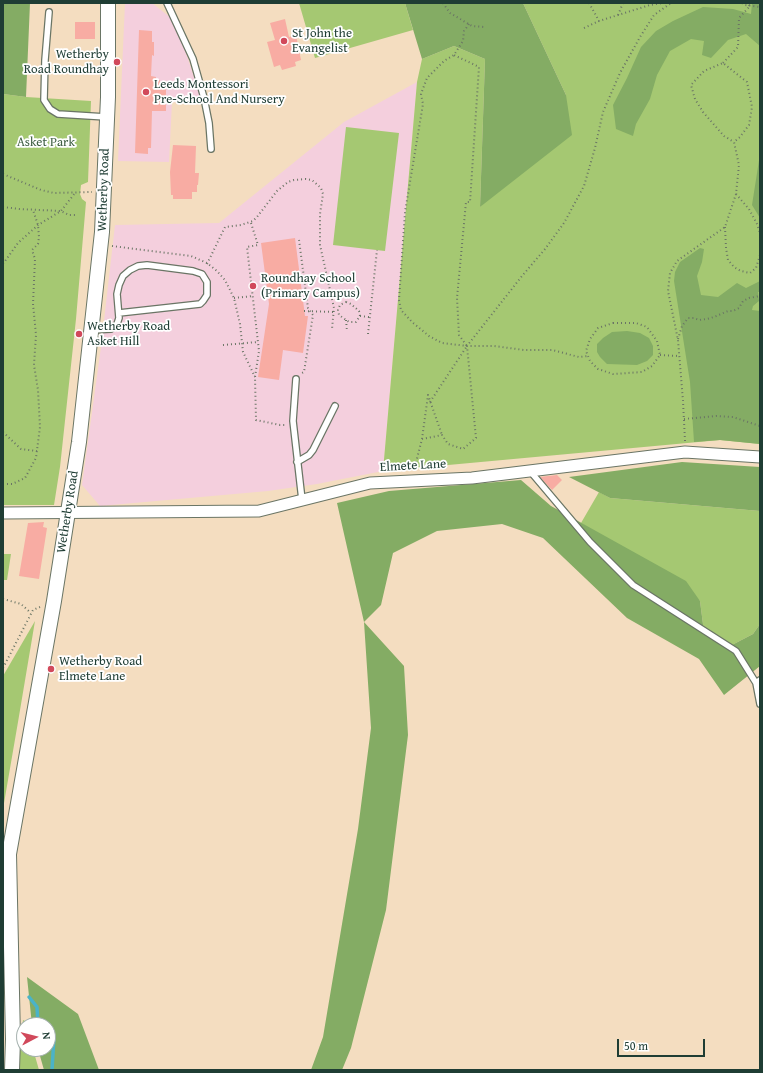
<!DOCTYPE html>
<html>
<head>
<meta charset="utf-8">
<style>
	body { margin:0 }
	#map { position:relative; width:763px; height:1073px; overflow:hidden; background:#f4ddc0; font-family:"Gentium Book Plus",serif }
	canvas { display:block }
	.frame { position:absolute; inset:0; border:4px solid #1f3d34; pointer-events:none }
	.north { position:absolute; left:16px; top:1017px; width:40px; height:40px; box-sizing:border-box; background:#fff; border:1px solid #a5b1ae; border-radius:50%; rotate:83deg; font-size:11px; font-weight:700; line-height:16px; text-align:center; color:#1f3d34 }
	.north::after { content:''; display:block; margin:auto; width:14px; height:18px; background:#d1495b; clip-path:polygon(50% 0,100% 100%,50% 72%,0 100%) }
	.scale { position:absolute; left:617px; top:1039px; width:88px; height:18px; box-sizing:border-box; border:2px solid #1f3d34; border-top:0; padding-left:5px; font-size:12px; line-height:14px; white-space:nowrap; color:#1f3d34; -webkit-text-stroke:3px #fff; paint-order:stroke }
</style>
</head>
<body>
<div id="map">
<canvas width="763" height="1073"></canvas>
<div class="frame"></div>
<div class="north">N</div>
<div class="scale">50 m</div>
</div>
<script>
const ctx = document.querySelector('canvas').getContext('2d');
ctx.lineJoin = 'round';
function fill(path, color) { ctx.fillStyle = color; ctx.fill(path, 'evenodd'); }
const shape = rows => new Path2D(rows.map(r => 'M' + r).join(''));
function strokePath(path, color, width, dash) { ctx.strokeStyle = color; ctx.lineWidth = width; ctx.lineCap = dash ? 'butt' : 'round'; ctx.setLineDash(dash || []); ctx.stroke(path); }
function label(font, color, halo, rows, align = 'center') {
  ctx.font = font + ' "Gentium Book Plus",serif'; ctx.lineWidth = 3.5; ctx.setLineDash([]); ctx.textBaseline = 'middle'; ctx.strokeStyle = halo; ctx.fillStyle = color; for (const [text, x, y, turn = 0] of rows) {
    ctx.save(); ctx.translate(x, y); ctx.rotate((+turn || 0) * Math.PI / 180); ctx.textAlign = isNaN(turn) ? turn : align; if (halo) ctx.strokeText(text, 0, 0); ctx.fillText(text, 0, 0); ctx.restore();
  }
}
fill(shape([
	[125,3,152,3,171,18,185,50,203,104,172,102,169,162,118,161],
	[417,82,383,471,317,484,268,491,100,506,82,485,101,347,115,225,219,223,344,122]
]), '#f4cfdd');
fill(shape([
	[299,3,405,3,413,30,315,58],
	[523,3,760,3,760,444,720,440,383,471,417,82,422,59,454,46,485,59,480,207,566,95],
	[3,94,26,97,91,101,88,182,81,185,80,194,82,199,86,202,76,319,60,467,54,505,3,505],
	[346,127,399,133,385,251,333,245],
	[599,492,610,498,760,511,760,624,753,634,730,646,704,632,700,601,581,523],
	[3,554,11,554,7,580,3,580],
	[35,621,18,722,3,809,3,676],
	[23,1020,25,1021,27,1025,24,1025,24,1049,33,1049,39,1070,18,1070]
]), '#a5c872');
fill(shape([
	[3,3,30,3,26,97,3,94],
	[405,3,523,3,566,95,572,135,480,207,485,59,454,46,422,59],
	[752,3,760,3,760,46,746,34,728,40,711,58,702,55,704,41,691,39,670,51,657,75,650,99,636,124,633,136,616,129,613,105,627,78,641,47,656,31,673,21,703,7,733,9,751,14],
	[760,154,760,218,752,205],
	[700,248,704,249,702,262,697,276,701,295,718,297,737,283,746,288,760,281,760,292,758,292,759,301,753,306,752,310,760,311,760,444,720,440,694,442,690,382,674,281,675,272,680,262],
	[627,331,640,333,649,338,653,346,653,355,647,361,637,365,607,364,600,357,597,352,597,344,603,338,612,332],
	[682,462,760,467,760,511,610,498,569,477],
	[521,480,551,506,686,581,700,601,704,632,730,646,753,634,760,624,760,666,724,695,699,659,627,618,543,538,502,524,437,531,393,553,381,605,364,622,404,666,408,735,386,910,351,1048,342,1070,311,1070,323,1037,358,829,371,728,364,622,337,503,389,491],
	[27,977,78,1014,99,1070,44,1070,38,1049,48,1049,48,1025,32,1025]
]), '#84ac64');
strokePath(shape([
	[29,997,37,1007,38,1025],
	[48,1035,54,1037,52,1070]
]), '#4ab3c8', 3.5);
fill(shape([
	[285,19,289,37,296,35,301,60,295,62,296,66,282,70,280,65,274,67,267,42,275,40,270,23],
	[75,22,95,22,95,39,75,39],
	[139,30,152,31,152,42,154,42,154,56,152,55,151,76,156,77,156,80,160,80,160,87,166,88,166,111,152,111,151,148,148,148,148,154,135,153],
	[173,145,196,146,195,173,199,173,198,185,197,185,197,192,192,192,192,199,173,199,173,195,171,195,170,172],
	[295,238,305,316,308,316,303,353,283,350,279,380,258,377,269,304,261,243],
	[557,475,562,480,552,490,540,477],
	[44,522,43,527,47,528,39,579,19,576,28,523]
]), '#f8aca3');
const service = shape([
	[167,3,193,59,204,98,209,123,211,149],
	[49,12,45,60,44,100,50,109,58,114,106,117],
	[92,330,111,329,117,324,119,318,117,294,119,285,123,276,130,270,138,266,147,265,193,271,202,274,207,282,207,295,203,301,200,304,119,313],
	[296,379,293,421,302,500],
	[297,462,309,455,313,450,335,406],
	[530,471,590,542,633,585,736,651,756,683],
	[760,680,756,683,760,704]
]);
const minor = shape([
	[3,513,259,511,370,483,472,478,685,452,760,457]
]);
const tertiary = shape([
	[12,1070,13,1039,9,854,54,601,79,442,102,232,108,97,108,3]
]);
strokePath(service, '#6a7565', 8);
strokePath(minor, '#6a7565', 13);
strokePath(tertiary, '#6a7565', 16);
strokePath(shape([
	[443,3,450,13,472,26,484,27],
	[589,3,599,21,650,5,663,3],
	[742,3,745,5,760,7],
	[618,15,623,3],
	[469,24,464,31,463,41,454,55,444,61,427,78,421,94,423,104,405,212,399,300,401,310,412,322,429,336,442,343,467,346,494,346,524,350,552,350,579,357,588,356],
	[584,28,599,21],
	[723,63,738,47,739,18,750,6,747,3],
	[3,174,41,190,54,193,92,192],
	[736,194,749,209,757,224,760,233],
	[3,207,19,209,61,211,69,215,76,215],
	[251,223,258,245,247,247,259,351,255,377,256,420,280,425,286,425],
	[725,227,726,248,728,260,734,267,741,271,750,273,756,268,760,255],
	[299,240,308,308,313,315,304,372,302,373],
	[112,246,191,256,207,263,217,271,225,280,234,298,240,324,243,352,255,377],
	[3,264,18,243,38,225,61,211,75,193],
	[207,264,225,227,241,225,253,221,257,217,277,191,288,182,294,180,306,179,312,180,321,188,323,194,320,214,320,245,334,308,332,329],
	[234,298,253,296],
	[346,302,351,304,359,311,360,316,356,322,349,322,339,315,338,310,340,305,346,302],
	[304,311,334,312],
	[360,316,369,317],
	[346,320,347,331],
	[613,323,636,323,647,327,657,341,660,355,652,366,642,372,613,374,598,369,590,361,586,351,590,339,598,328,613,323],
	[368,334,377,250],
	[678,339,682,326,688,318,694,318,699,320,707,319,714,317,728,311,733,311,739,308,743,301,749,298,760,296],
	[223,345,258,342],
	[660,355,679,356],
	[430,402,467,346,459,335,457,298,466,202,470,202,479,67,454,55],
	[684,419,716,416,733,417,760,426],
	[3,432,21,449,37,451],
	[422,439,428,395,442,435],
	[685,441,683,401,678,340,668,291,670,273,677,261,725,227,736,194,739,165,734,142,740,137,749,125,752,107,747,82,723,63,704,71,691,85,695,99,703,112,724,136,734,142],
	[414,470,422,439,442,435,448,444,463,449,476,438,467,346,522,276,545,249,564,223,584,186,595,148,603,112,620,73,640,37,654,15,671,3],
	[3,484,12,484,25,478,36,458,40,427,38,390,34,365,36,335,33,304,35,259,32,250,38,244,39,237,38,225,33,210],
	[3,599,21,604,31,613],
	[3,668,33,610,40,607]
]), '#6a7565', 2, [1, 3]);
strokePath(service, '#fff', 5.5);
strokePath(minor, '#fff', 11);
strokePath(tertiary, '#fff', 14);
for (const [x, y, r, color] of [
	[284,41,4,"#d1495b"],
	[117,62,4,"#d1495b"],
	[146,92,4,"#d1495b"],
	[253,286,4,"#d1495b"],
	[79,334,4,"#d1495b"],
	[51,669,4,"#d1495b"]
]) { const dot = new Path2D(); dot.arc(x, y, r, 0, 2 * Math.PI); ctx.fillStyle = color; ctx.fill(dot); strokePath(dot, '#fff', 1.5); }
label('13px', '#1f3d34', '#fff', [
	["St John the",292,34],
	["Evangelist",292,49],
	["Wetherby",109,55,"right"],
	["Road Roundhay",109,70,"right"],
	["Leeds Montessori",154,85],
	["Pre-School And Nursery",154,100],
	["Roundhay School",261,279],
	["(Primary Campus)",261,294],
	["Wetherby Road",87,327],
	["Asket Hill",87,342],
	["Wetherby Road",59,662],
	["Elmete Lane",59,677]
], 'left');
label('13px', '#406044', '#fff', [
	["Asket Park",46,143]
]);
label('13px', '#1f3d34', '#fff', [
	["Wetherby Road",104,190,-88],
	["Elmete Lane",413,466,-3],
	["Wetherby Road",68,512,-81]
]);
</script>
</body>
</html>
